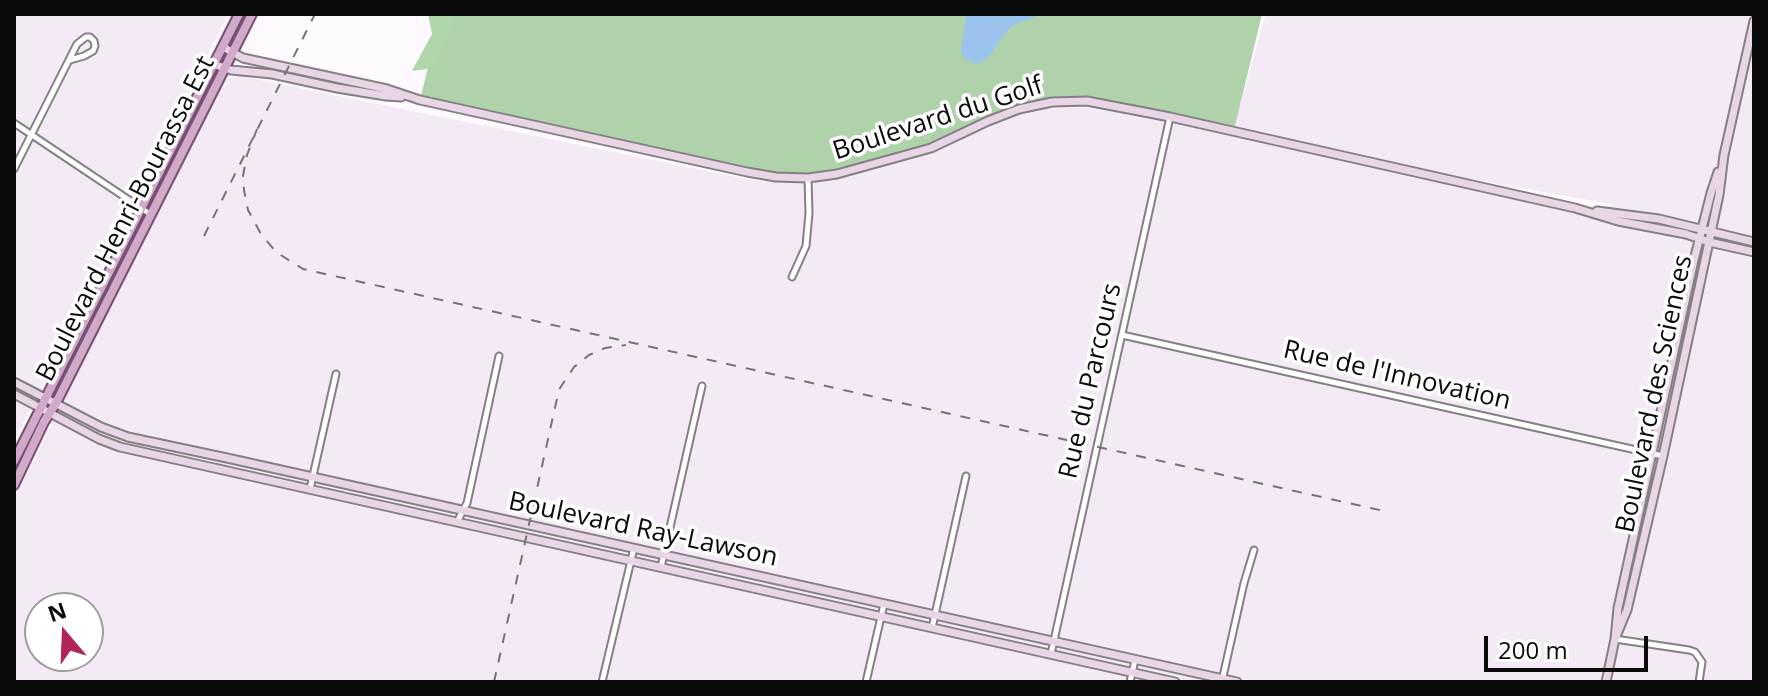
<!DOCTYPE html>
<html>
<head>
<meta charset="utf-8">
<style>
	body { margin:0 }
	#map { position:relative; width:1768px; height:696px; overflow:hidden; background:#fdf9fe; font-family:"Open Sans",sans-serif }
	canvas { display:block }
	.frame { position:absolute; inset:0; border:16px solid #0c0b0c; pointer-events:none }
	.north { position:absolute; left:24px; top:592px; width:80px; height:80px; box-sizing:border-box; background:#fff; border:2px solid #9e9d9e; border-radius:50%; rotate:341deg; font-size:22px; font-weight:700; line-height:32px; text-align:center; color:#0c0b0c }
	.north::after { content:''; display:block; margin:auto; width:28px; height:36px; background:#b1235b; clip-path:polygon(50% 0,100% 100%,50% 72%,0 100%) }
	.scale { position:absolute; left:1484px; top:636px; width:164px; height:36px; box-sizing:border-box; border:4px solid #0c0b0c; border-top:0; padding-left:10px; font-size:24px; line-height:28px; white-space:nowrap; color:#0c0b0c; -webkit-text-stroke:6px #fff; paint-order:stroke }
</style>
</head>
<body>
<div id="map">
<canvas width="1768" height="696"></canvas>
<div class="frame"></div>
<div class="north">N</div>
<div class="scale">200 m</div>
</div>
<script>
const ctx = document.querySelector('canvas').getContext('2d');
ctx.lineJoin = 'round';
function fill(path, color) { ctx.fillStyle = color; ctx.fill(path, 'evenodd'); }
const shape = rows => new Path2D(rows.map(r => 'M' + r).join(''));
function strokePath(path, color, width, dash) { ctx.strokeStyle = color; ctx.lineWidth = width; ctx.lineCap = dash ? 'butt' : 'round'; ctx.setLineDash(dash || []); ctx.stroke(path); }
function label(font, color, halo, rows, align = 'center') {
  ctx.font = font + ' "Open Sans",sans-serif'; ctx.lineWidth = 7; ctx.setLineDash([]); ctx.textBaseline = 'middle'; ctx.strokeStyle = halo; ctx.fillStyle = color; for (const [text, x, y, turn = 0] of rows) {
    ctx.save(); ctx.translate(x, y); ctx.rotate((+turn || 0) * Math.PI / 180); ctx.textAlign = isNaN(turn) ? turn : align; if (halo) ctx.strokeText(text, 0, 0); ctx.fillText(text, 0, 0); ctx.restore();
  }
}
fill(shape([
	[14,14,228,14,14,441],
	[1266,14,1754,14,1754,682,14,682,14,500,222,83,229,78,240,76,766,183,759,170,1051,96,1233,130],
	[1433,172,1434,172,1616,205,1594,208],
	[40,608,88,608,88,656,40,656]
]), '#f3eaf5');
fill(shape([
	[441,14,1262,14,1234,130,1087,101,1033,105,950,141,837,174,776,177,420,100]
]), '#afd2ab');
fill(shape([
	[428,14,457,14,434,68,412,71,432,34]
]), '#afd5aa');
fill(shape([
	[966,14,1033,14,1035,17,1014,25,1007,31,990,55,984,61,976,64,964,58,961,52]
]), '#9ac4eb');
const street = shape([
	[14,123,150,214],
	[14,169,77,44,86,37,90,37,94,41,95,46,93,51,84,56,70,60],
	[792,277,806,246,809,213,808,178],
	[1122,335,1663,456],
	[310,489,336,374],
	[457,522,467,503,499,356],
	[661,567,702,386],
	[932,628,966,476],
	[1615,639,1689,650,1695,652,1702,662,1699,682],
	[1051,654,1170,117],
	[1222,681,1244,583,1254,550],
	[602,682,634,548],
	[866,682,884,604],
	[1130,682,1135,660]
]);
const secondary = shape([
	[223,47,243,58,387,89,420,100,747,172,776,177,808,178,837,174,931,148,988,121,1019,109,1052,102,1087,101,1170,117,1575,208,1618,221,1686,234,1709,242,1754,252],
	[213,64,231,70,272,74,337,88,386,96,401,97],
	[1597,211,1659,219,1754,242],
	[14,382,101,427,128,437,227,458,1237,682],
	[14,394,99,439,120,447,1175,682],
	[1615,639,1627,610,1663,456,1719,195,1724,155,1754,21],
	[1606,682,1615,639,1618,608,1652,453,1694,260,1711,193,1718,172]
]);
const primary = shape([
	[14,461,239,14],
	[14,485,44,422,56,403,252,14]
]);
strokePath(street, '#848084', 9);
strokePath(secondary, '#848084', 11);
strokePath(primary, '#784e71', 12);
strokePath(street, '#fff', 5);
strokePath(secondary, '#e8d5e5', 7);
strokePath(primary, '#d1aaca', 8);
strokePath(shape([
	[257,129,247,155,243,176,244,190,248,210,261,234,276,252,303,269,1384,511],
	[204,236,315,14],
	[494,682,556,403,560,388,574,367,589,355,605,348,626,345]
]), '#767376', 2, [10, 10]);
label('26px', '#0c0b0c', '#fff', [
	["Boulevard du Golf",938,119,-18],
	["Boulevard Henri-Bourassa Est",126,219,-63],
	["Rue de l'Innovation",1397,376,13],
	["Rue du Parcours",1091,381,-77],
	["Boulevard des Sciences",1655,394,-78],
	["Boulevard Ray-Lawson",643,530,12]
]);
</script>
</body>
</html>
